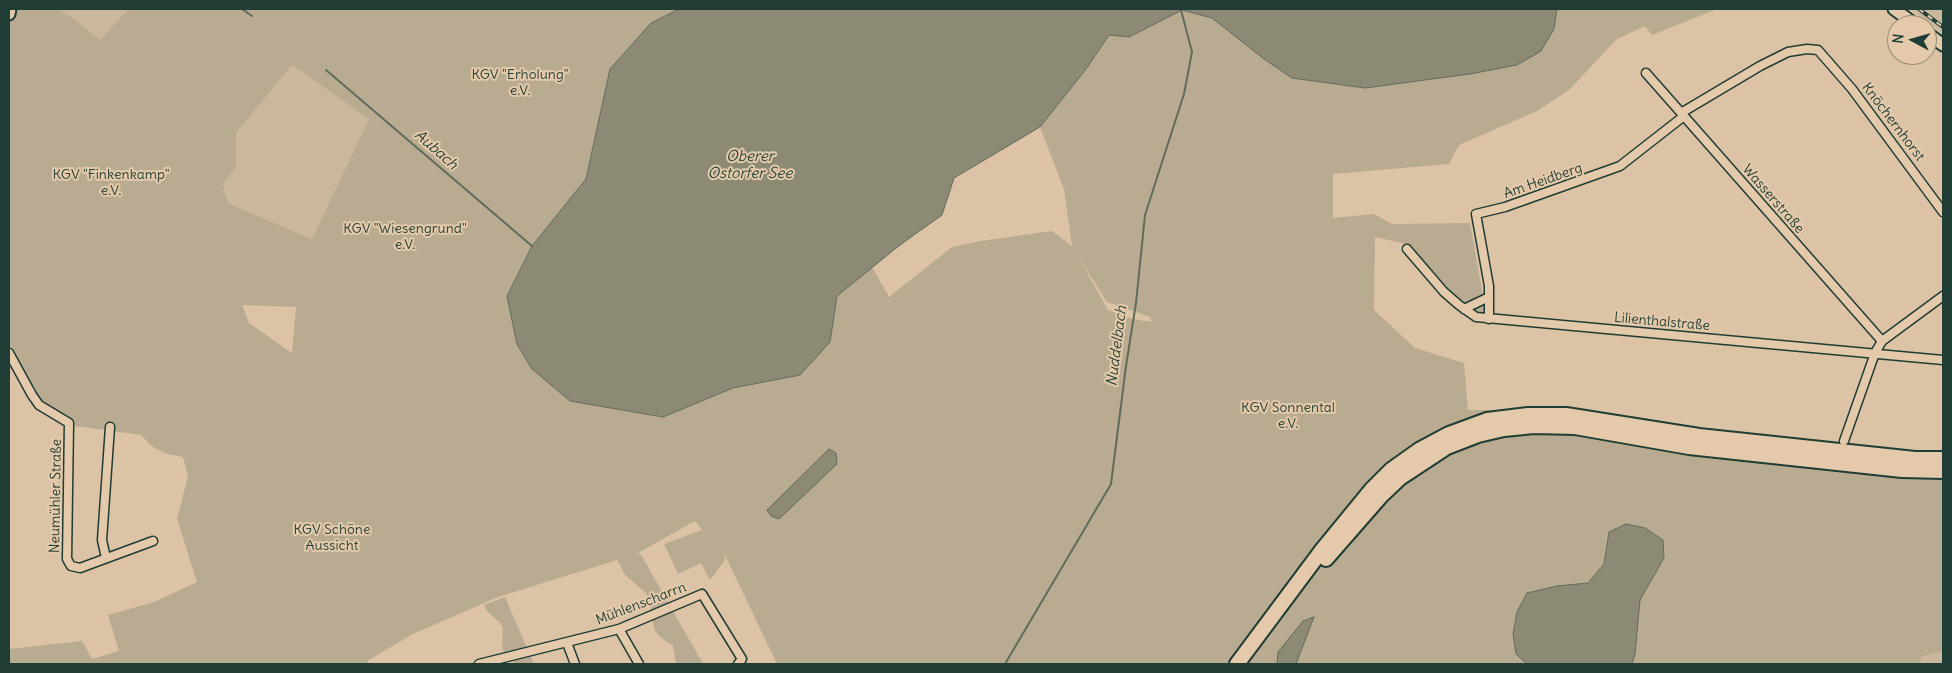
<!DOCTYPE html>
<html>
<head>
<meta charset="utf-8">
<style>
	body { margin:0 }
	#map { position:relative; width:1952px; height:673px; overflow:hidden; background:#dcc3a6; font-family:Delius,sans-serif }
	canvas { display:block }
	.frame { position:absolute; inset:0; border:10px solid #1f3d34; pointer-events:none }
	.north { position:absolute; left:1887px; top:15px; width:50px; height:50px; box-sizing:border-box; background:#e4c9ab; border:1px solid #95917b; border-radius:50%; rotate:276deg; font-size:14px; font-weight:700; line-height:20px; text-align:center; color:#1f3d34 }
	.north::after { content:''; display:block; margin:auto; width:18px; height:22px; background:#1f3d34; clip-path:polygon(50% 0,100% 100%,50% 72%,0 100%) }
</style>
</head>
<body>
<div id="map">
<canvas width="1952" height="673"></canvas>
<div class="frame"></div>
<div class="north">N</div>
</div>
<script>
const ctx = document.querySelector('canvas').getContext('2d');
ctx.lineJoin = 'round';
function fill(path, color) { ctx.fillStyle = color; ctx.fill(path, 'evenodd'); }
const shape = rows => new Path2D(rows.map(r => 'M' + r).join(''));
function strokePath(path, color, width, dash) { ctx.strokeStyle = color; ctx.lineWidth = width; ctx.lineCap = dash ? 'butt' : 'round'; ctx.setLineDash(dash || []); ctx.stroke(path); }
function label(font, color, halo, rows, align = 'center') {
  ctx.font = font + ' Delius,sans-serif'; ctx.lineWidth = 4; ctx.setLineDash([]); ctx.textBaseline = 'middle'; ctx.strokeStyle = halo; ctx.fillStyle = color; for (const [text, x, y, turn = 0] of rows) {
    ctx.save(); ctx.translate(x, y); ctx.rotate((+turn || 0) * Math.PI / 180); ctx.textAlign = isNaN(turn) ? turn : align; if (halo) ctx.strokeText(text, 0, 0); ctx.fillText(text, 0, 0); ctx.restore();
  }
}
fill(shape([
	[58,9,128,9,100,40,74,19],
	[1911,9,1943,10,1943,34,1942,33],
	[292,65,369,119,312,239,228,203,223,183,236,167,236,133],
	[1943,651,1943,664,1920,664,1921,657]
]), '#cbb79c');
fill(shape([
	[9,9,58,9,74,19,100,40,128,9,679,9,651,23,610,69,586,179,532,246,532,369,570,401,663,417,733,388,800,375,830,342,837,296,872,267,889,297,952,247,981,241,1052,231,1072,246,1064,189,1040,127,1086,69,1109,35,1129,37,1181,10,1212,18,1264,59,1292,78,1365,88,1470,74,1517,65,1554,29,1557,9,1717,9,1652,35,1645,26,1617,39,1569,90,1537,111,1459,145,1449,164,1333,174,1333,218,1374,214,1392,224,1470,223,1486,313,1473,311,1441,283,1402,243,1375,237,1374,310,1415,348,1464,363,1468,410,1498,410,1502,415,1670,428,1943,456,1943,651,1921,657,1920,664,1632,664,1635,654,1640,600,1664,558,1663,540,1609,532,1604,564,1588,583,1557,586,1516,654,1527,664,777,664,724,553,725,560,710,580,701,563,678,574,664,544,702,530,695,521,636,554,640,553,703,664,676,664,673,646,659,636,654,629,650,601,646,593,625,575,617,560,498,597,413,634,367,661,368,664,9,664,9,649,82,641,92,659,119,651,108,615,154,602,197,582,177,519,188,476,183,457,167,454,153,447,141,435,60,424,36,407,9,357],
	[292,65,369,119,312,239,228,203,223,184,236,167,236,133],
	[1079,258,1107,302,1150,317,1152,322,1132,319,1108,310],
	[242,305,296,307,292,353,249,323],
	[505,597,529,653,534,664,516,664,504,653,502,644,503,628,499,622,487,611,484,605]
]), '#b9ab91');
const water = shape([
	[679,9,1557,9,1554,29,1541,51,1517,65,1470,74,1365,88,1292,78,1264,59,1212,18,1182,10,1129,37,1109,35,1086,69,1040,127,954,178,942,215,900,245,837,296,830,342,800,375,733,388,663,417,570,401,532,369,517,344,507,296,532,246,586,179,610,69,651,23,679,9],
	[829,449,836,453,837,464,779,519,771,516,767,510,829,449],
	[1626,524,1645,528,1663,540,1664,558,1640,600,1635,654,1632,664,1527,664,1516,654,1513,634,1517,612,1527,593,1557,586,1588,583,1604,564,1609,532,1626,524],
	[1314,617,1296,664,1277,664,1278,652,1303,621,1314,617]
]);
fill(water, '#8c8a75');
strokePath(water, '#606b5b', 1);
strokePath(shape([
	[242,9,252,16],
	[326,70,532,246],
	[1005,664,1111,484,1126,366,1136,303,1145,215,1184,94,1192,52,1181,10]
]), '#606b5b', 2);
const street = shape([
	[1646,73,1882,341],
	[1681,113,1760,66,1788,52,1807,49,1818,50,1852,89,1943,212],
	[1407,249,1444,292,1459,305,1476,317,1943,360],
	[1464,309,1489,297],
	[1489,319,1489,286,1476,214,1505,207,1620,166,1684,116],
	[9,353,32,395,39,405,69,423,67,559,71,566,80,568,153,541],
	[1844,441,1875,353,1882,341,1943,296],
	[106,558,102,540,110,427],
	[619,629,639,664],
	[567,643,575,664],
	[479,664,619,629,702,594,742,659,738,664]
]);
const secondary = shape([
	[1894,9,1916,25],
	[9,14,10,9],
	[1927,33,1943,45]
]);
const highway = shape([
	[1326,559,1381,496,1400,478,1447,447,1478,435,1504,429,1534,426,1575,427,1689,447,1902,470,1943,471],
	[1237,664,1322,550,1372,489,1391,470,1419,450,1449,434,1487,420,1528,415,1566,415,1699,436,1915,459,1943,459]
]);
strokePath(street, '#1f3d34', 11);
strokePath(secondary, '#1f3d34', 15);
strokePath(highway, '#1f3d34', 18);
strokePath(street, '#e4c9ab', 8);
strokePath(secondary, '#e4c9ab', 11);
strokePath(highway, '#e4c9ab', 14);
const rail = shape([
	[1919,9,1943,27]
]);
strokePath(rail, '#1f3d34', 4);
strokePath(rail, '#e4c9ab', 2, [5.5]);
label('14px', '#274239', '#e4c9ab', [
	["KGV \"Erholung\"",520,75],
	["e.V.",520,91],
	["KGV \"Finkenkamp\"",111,175],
	["e.V.",111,191],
	["KGV \"Wiesengrund\"",405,229],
	["e.V.",405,245],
	["KGV Sonnental",1288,408],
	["e.V.",1288,424],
	["KGV Schöne",332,530],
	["Aussicht",332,546]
]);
label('14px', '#1f3d34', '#e4c9ab', [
	["Knöchernhorst",1893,122,53],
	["Am Heidberg",1543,181,-19],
	["Wasserstraße",1773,199,49],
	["Lilienthalstraße",1662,322,5],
	["Neumühler Straße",56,496,-89],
	["Mühlenscharrn",641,604,-21]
]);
label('italic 15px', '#2a453a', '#e4c9ab', [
	["Aubach",436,150,41],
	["Oberer",750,157],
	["Ostorfer See",750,174],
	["Nuddelbach",1117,346,-83]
]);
</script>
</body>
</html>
